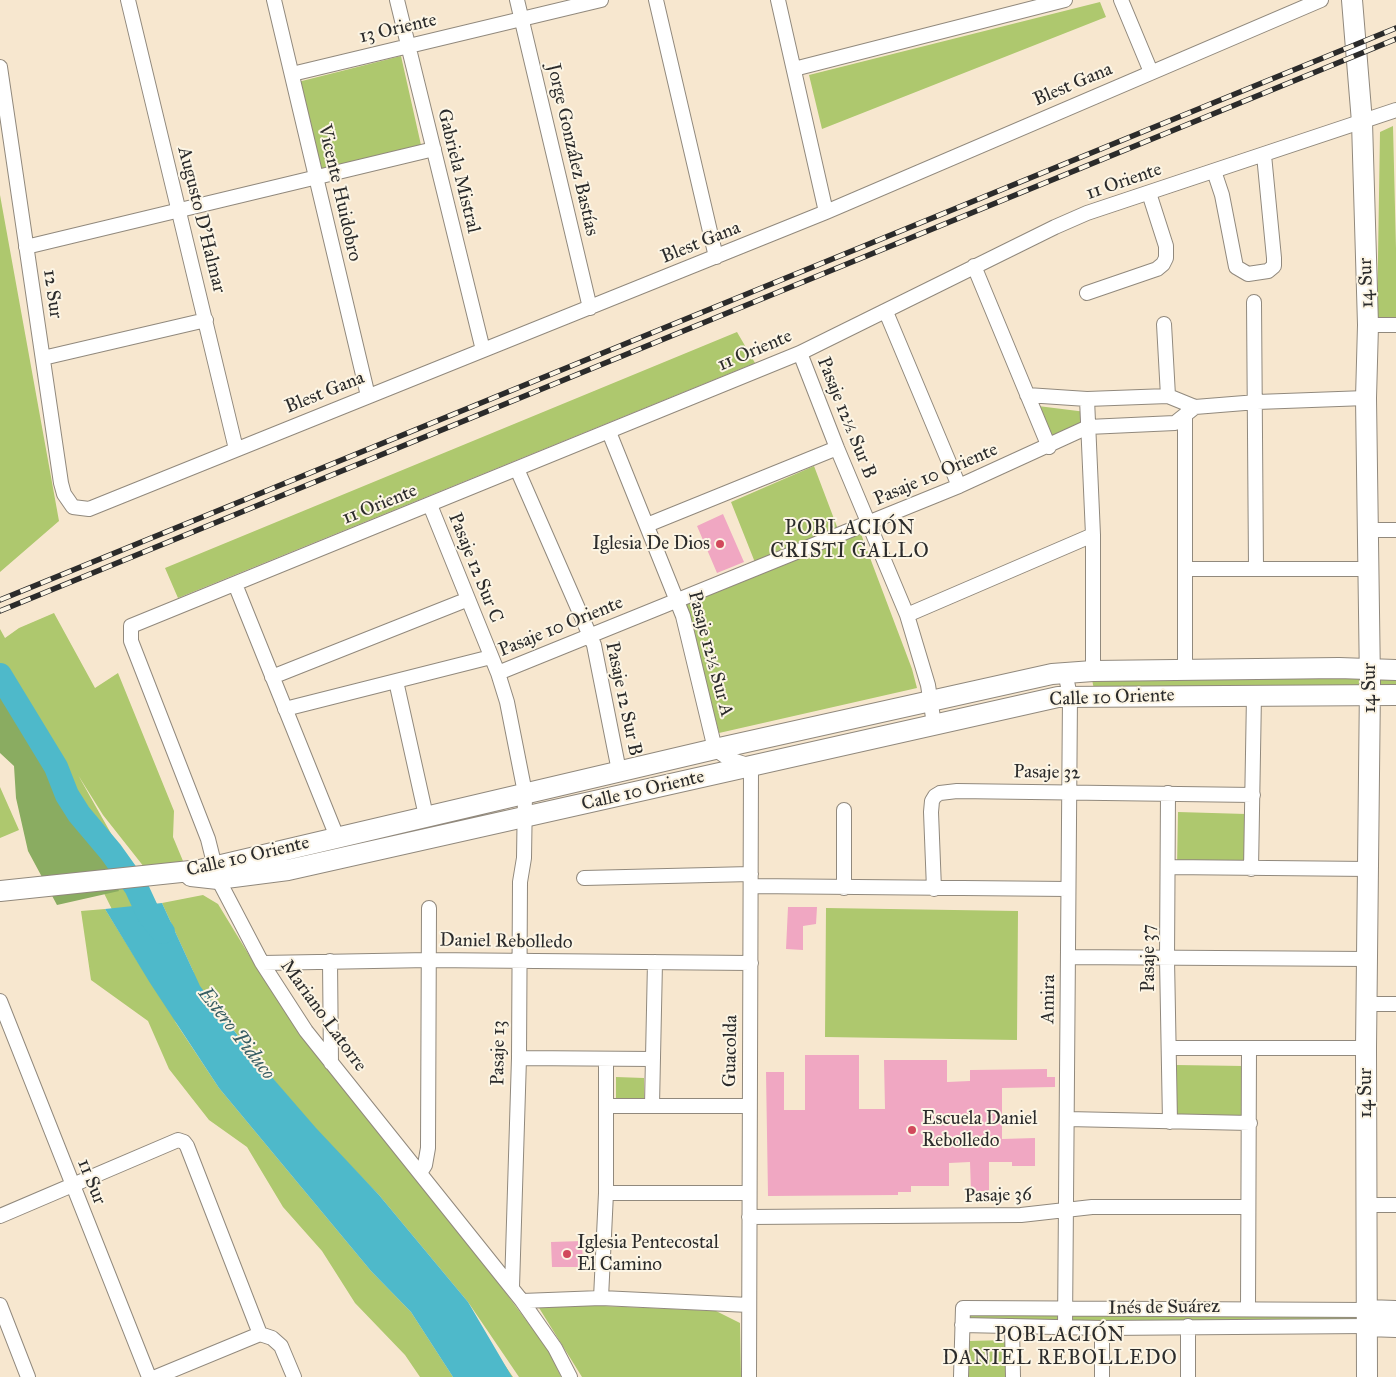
<!DOCTYPE html>
<html>
<head>
<meta charset="utf-8">
<style>
	body { margin:0 }
	canvas { display:block; background:#f7e7cf }
</style>
</head>
<body>
<canvas width="1396" height="1377"></canvas>
<script>
const ctx = document.querySelector('canvas').getContext('2d');
ctx.lineJoin = 'round';
function fill(path, color) { ctx.fillStyle = color; ctx.fill(path, 'evenodd'); }
const shape = rows => new Path2D(rows.map(r => 'M' + r).join(''));
function strokePath(path, color, width, dash) { ctx.strokeStyle = color; ctx.lineWidth = width; ctx.lineCap = dash ? 'butt' : 'round'; ctx.setLineDash(dash || []); ctx.stroke(path); }
function label(font, color, halo, rows, align = 'center') {
  ctx.font = font + ' "IM FELL Great Primer",serif'; ctx.lineWidth = 4; ctx.setLineDash([]); ctx.textBaseline = 'middle'; ctx.strokeStyle = halo; ctx.fillStyle = color; for (const [text, x, y, turn = 0] of rows) {
    ctx.save(); ctx.translate(x, y); ctx.rotate((+turn || 0) * Math.PI / 180); ctx.textAlign = isNaN(turn) ? turn : align; if (halo) ctx.strokeText(text, 0, 0); ctx.fillText(text, 0, 0); ctx.restore();
  }
}
fill(shape([
	[1100,2,1106,17,822,129,809,75],
	[401,56,421,145,318,171,298,82],
	[1393,126,1396,249,1396,321,1377,319,1380,132],
	[0,195,59,521,0,572],
	[737,332,755,363,178,598,165,568],
	[1038,406,1086,412,1084,427,1049,443],
	[814,466,839,532,756,565,731,502],
	[861,534,912,669,917,688,719,733,685,601],
	[54,613,95,688,118,673,174,811,173,837,183,861,148,872,103,815,78,775,156,913,194,973,162,903,203,895,218,904,260,973,309,1044,490,1272,547,1348,561,1377,519,1377,468,1302,379,1195,346,1161,450,1286,513,1377,469,1377,174,1020,219,1088,371,1271,411,1312,453,1377,420,1377,405,1355,355,1303,322,1251,283,1207,247,1147,209,1120,169,1069,148,1021,91,980,81,911,105,909,139,964,0,683,0,629,5,638,19,628],
	[211,1000,251,1053,295,1105,228,1028],
	[1091,675,1396,675,1396,692,1095,694],
	[0,787,19,830,0,838],
	[1178,812,1246,814,1245,870,1177,868],
	[826,908,1018,911,1017,1040,825,1037],
	[1176,1065,1244,1066,1243,1122,1175,1121],
	[616,1077,644,1078,644,1105,616,1105],
	[536,1303,716,1311,740,1323,741,1377,582,1377],
	[964,1313,1396,1315,1396,1330,964,1329],
	[1007,1340,1008,1377,968,1377,969,1341]
]), '#aec86e');
fill(shape([
	[0,688,18,711,65,803,104,858,119,891,57,905,28,851,16,798,14,766,0,753]
]), '#8aac61');
fill(shape([
	[162,903,200,986,251,1053,316,1128,379,1195,468,1302,512,1377,453,1377,411,1312,371,1271,219,1088,150,983,105,909]
]), '#4eb9ca');
strokePath(shape([
	[0,675,56,767,67,795,79,814,111,852,136,887,149,915,163,932]
]), '#4eb9ca', 24);
fill(shape([
	[723,514,744,562,717,573,697,526],
	[788,907,817,907,816,924,803,926,803,950,786,949],
	[805,1055,859,1055,859,1109,885,1109,884,1060,947,1060,947,1082,970,1081,970,1070,1047,1069,1047,1077,1055,1077,1055,1087,1002,1088,1002,1139,1035,1138,1035,1166,1012,1166,1012,1162,989,1162,989,1191,971,1191,970,1162,949,1163,949,1186,911,1186,911,1192,898,1192,898,1195,768,1196,766,1072,784,1072,784,1110,805,1110],
	[582,1241,583,1267,552,1267,551,1242]
]), '#f0a7c2');
const street = shape([
	[128,0,236,449],
	[274,0,368,396],
	[397,0,483,350],
	[517,0,590,308],
	[656,0,716,257],
	[778,0,826,212],
	[1121,0,1151,72],
	[0,67,61,483,64,494,73,507,89,509,826,212,1321,0],
	[794,69,1065,0],
	[292,74,601,0],
	[1214,171,1222,195,1236,267,1248,274,1268,271,1274,266,1274,258,1264,155],
	[26,247,434,149],
	[974,266,1049,447],
	[1087,293,1157,269,1163,264,1166,258,1166,246,1149,193],
	[1254,302,1256,568],
	[886,312,959,486],
	[1164,324,1168,396],
	[1368,325,1396,325],
	[800,353,837,448,907,615,928,685,934,724],
	[43,358,206,320],
	[1027,395,1087,399,1168,396,1195,407,1257,402,1366,398],
	[1087,399,1093,535,1093,671],
	[609,432,683,616,715,749,729,759,751,766,749,1377],
	[517,469,594,645,619,771],
	[430,505,498,673,507,702,525,793,524,858,520,882,519,1058,512,1287],
	[647,525,837,448],
	[1369,530,1396,530],
	[1185,569,1368,569],
	[235,584,337,837],
	[907,615,1093,535],
	[1185,670,1185,415],
	[1065,672,1070,696,1065,1327],
	[498,673,959,486,1088,427,1175,423,1195,407],
	[272,677,466,600],
	[396,681,426,816],
	[285,709,491,657],
	[1168,793,1167,959,1170,1122],
	[1168,867,1369,869],
	[1251,869,1254,695],
	[584,878,751,874],
	[751,886,1068,889],
	[844,888,844,810],
	[934,889,931,812,932,801,935,796,940,793,957,791,1253,795],
	[1069,957,1367,959],
	[330,961,331,1063],
	[262,963,429,960,751,963],
	[0,1001,149,1377],
	[1367,1004,1396,1004],
	[1169,1048,1366,1048],
	[519,1058,653,1059],
	[652,1105,655,962],
	[606,1106,749,1106],
	[1067,1119,1250,1123],
	[420,1173,425,1165,428,1148,429,908],
	[606,1193,749,1193],
	[1366,1205,1396,1205],
	[0,1216,178,1140,184,1142,187,1146,260,1334],
	[749,1217,1021,1215,1092,1207,1248,1207],
	[601,1298,606,1193,606,1059],
	[522,1301,601,1298,749,1305],
	[0,1305,28,1377],
	[1248,1309,1249,1049],
	[962,1325,1102,1328,1367,1326],
	[1012,1326,1013,1377],
	[1188,1326,1188,1377],
	[260,1334,272,1338,281,1346,294,1377],
	[156,1377,260,1334],
	[570,1377,555,1348,522,1301,306,1031,262,963,218,879,208,839,131,641,131,626,800,353,1055,227,1087,213,1396,110],
	[961,1377,963,1308,1367,1310],
	[1102,1377,1102,1328]
]);
const secondary = shape([
	[1352,0,1362,122,1368,325,1366,398,1370,683,1366,1048,1367,1377],
	[191,876,218,879,288,870,1058,697,1396,695],
	[0,891,200,870,715,749,1052,674,1093,671,1339,668,1396,670],
	[1367,1310,1396,1311],
	[1367,1326,1396,1327]
]);
strokePath(street, '#91897d', 16);
strokePath(secondary, '#91897d', 22);
strokePath(street, '#fff', 14);
strokePath(secondary, '#fff', 20);
const rail = shape([
	[0,600,1396,28],
	[0,611,1396,39]
]);
strokePath(rail, '#2b2b2b', 5.5);
strokePath(rail, '#fcf5e5', 4, [11]);
for (const [x, y, r, color] of [
	[720,544,5,"#d1495b"],
	[912,1130,5,"#d1495b"],
	[567,1254,5,"#d1495b"]
]) { const dot = new Path2D(); dot.arc(x, y, r, 0, 2 * Math.PI); ctx.fillStyle = color; ctx.fill(dot); strokePath(dot, '#fcf5e5', 2); }
label('19px', '#2b2b2b', '#fcf5e5', [
	["13 Oriente",398,29,-13],
	["Blest Gana",1073,85,-23],
	["Jorge González Bastías",572,150,77],
	["Gabriela Mistral",458,171,76],
	["11 Oriente",1124,182,-19],
	["Vicente Huidobro",339,193,77],
	["Augusto D'Halmar",201,220,76],
	["Blest Gana",701,243,-22],
	["14 Sur",1367,283,-92],
	["12 Sur",52,294,82],
	["11 Oriente",755,351,-23],
	["Blest Gana",325,393,-22],
	["Pasaje 12½ Sur B",846,418,68],
	["Pasaje 10 Oriente",936,475,-23],
	["11 Oriente",380,505,-22],
	["Pasaje 12 Sur C",475,568,68],
	["Pasaje 10 Oriente",561,627,-22],
	["Pasaje 12½ Sur A",710,654,75],
	["14 Sur",1370,688,-90],
	["Calle 10 Oriente",1112,698,-2],
	["Pasaje 12 Sur B",623,699,78],
	["Pasaje 32",1047,773,1],
	["Calle 10 Oriente",643,791,-13],
	["Calle 10 Oriente",248,857,-13],
	["Daniel Rebolledo",506,942,1],
	["Pasaje 37",1149,958,-90],
	["Amira",1049,999,-89],
	["Mariano Latorre",323,1016,54],
	["Guacolda",731,1051,-89],
	["Pasaje 13",499,1053,-89],
	["14 Sur",1366,1093,-90],
	["11 Sur",91,1182,68],
	["Pasaje 36",998,1196,-2],
	["Inés de Suárez",1164,1308,-1]
]);
label('19px', '#2b2b2b', '#fcf5e5', [
	["Iglesia De Dios",710,544,"right"],
	["Escuela Daniel",922,1119],
	["Rebolledo",922,1141],
	["Iglesia Pentecostal",577,1243],
	["El Camino",577,1265]
], 'left');
ctx.letterSpacing = '1px';
label('20px', '#2b2b2b', '#fcf5e5', [
	["POBLACIÓN",850,529],
	["CRISTI GALLO",850,552],
	["POBLACIÓN",1060,1336],
	["DANIEL REBOLLEDO",1060,1359]
]);
ctx.letterSpacing = '0px';
label('italic 20px', '#375d63', '#fcf5e5', [
	["Estero Piduco",236,1034,52]
]);
</script>
</body>
</html>
